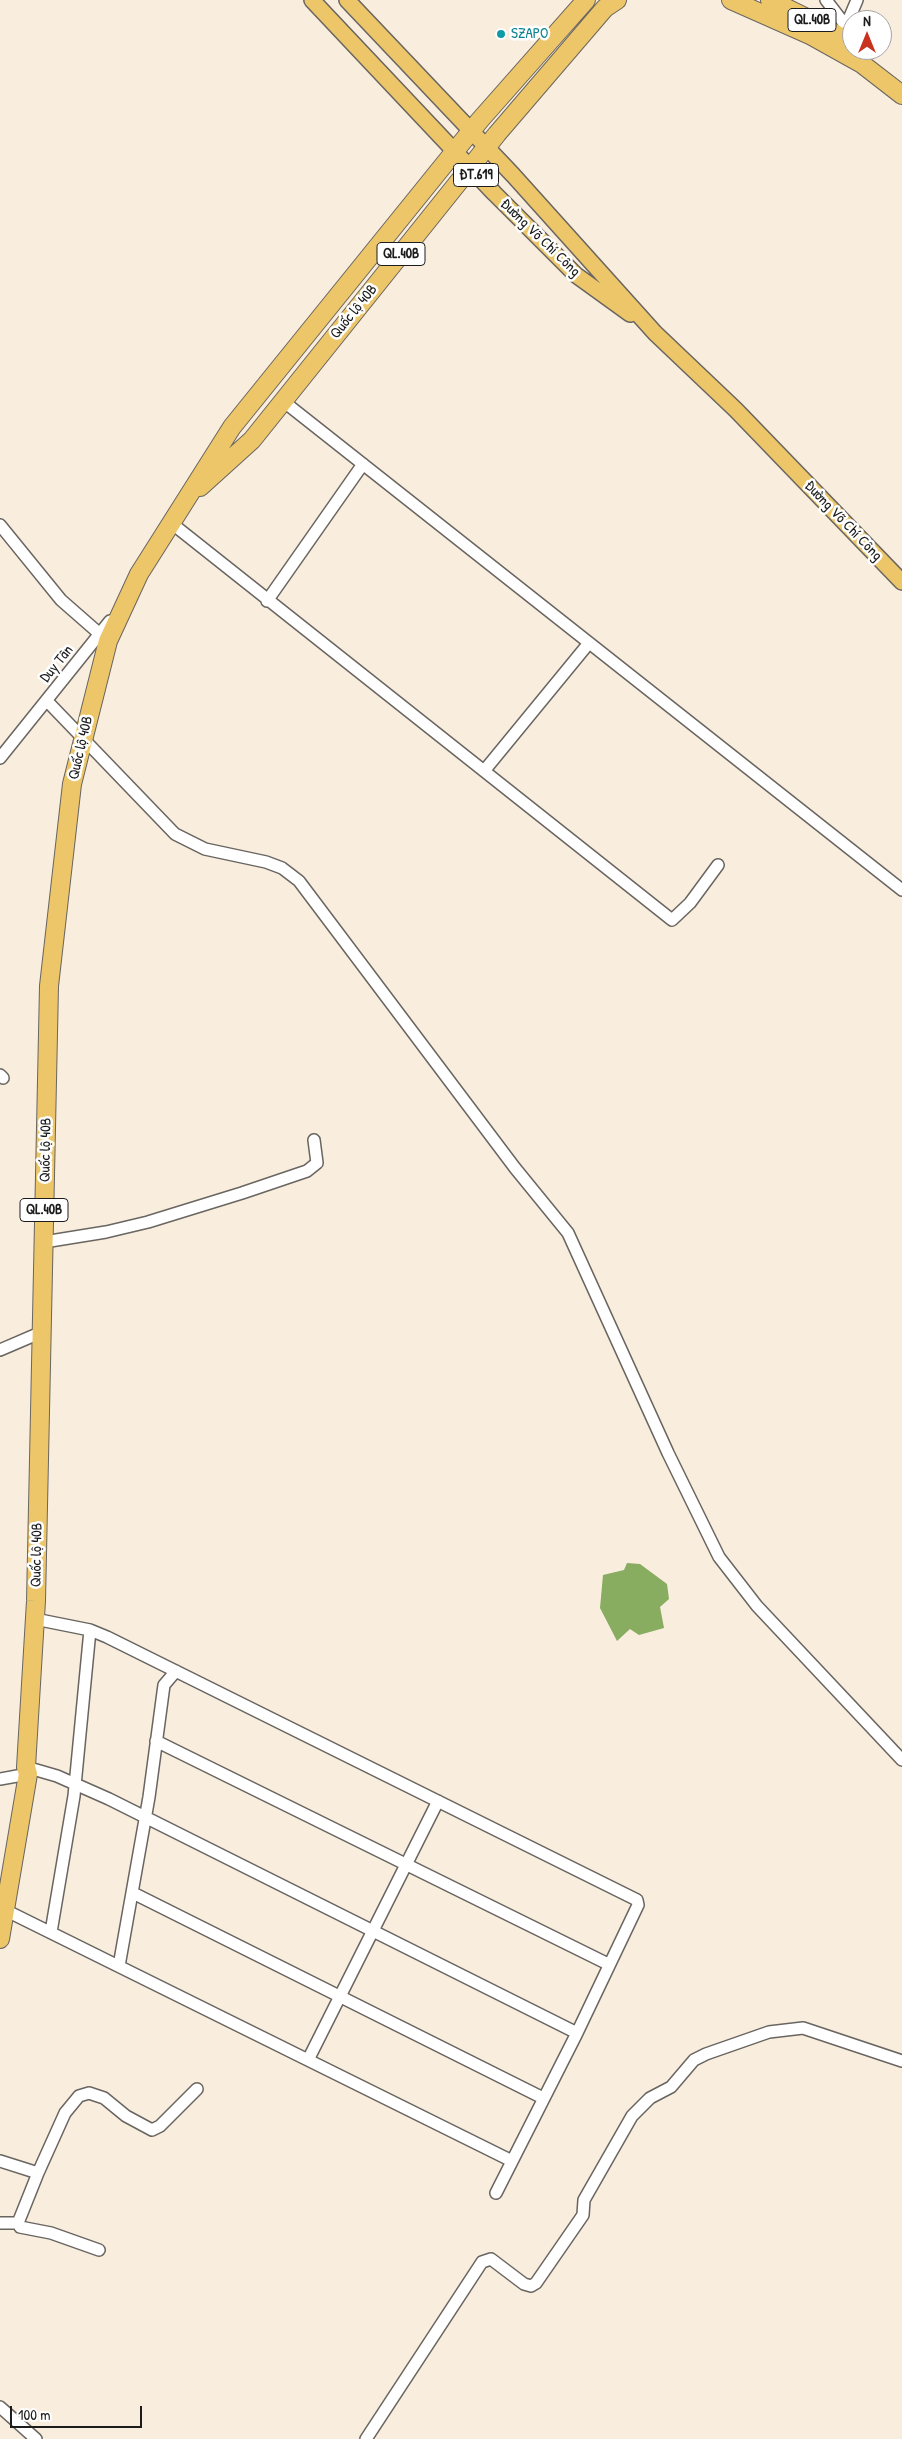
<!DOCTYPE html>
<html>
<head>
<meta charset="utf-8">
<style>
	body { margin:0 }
	#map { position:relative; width:902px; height:2439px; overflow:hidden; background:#f9edde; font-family:"Patrick Hand",sans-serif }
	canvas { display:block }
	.north { position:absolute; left:842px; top:10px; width:50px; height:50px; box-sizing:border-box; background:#fff; border:1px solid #a4a4a4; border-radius:50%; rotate:0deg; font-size:14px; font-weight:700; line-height:20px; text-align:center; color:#1c1c1c }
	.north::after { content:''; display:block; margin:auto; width:18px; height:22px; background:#c8321e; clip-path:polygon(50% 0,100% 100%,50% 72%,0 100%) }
	.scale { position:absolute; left:10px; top:2406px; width:132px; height:22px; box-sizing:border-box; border:2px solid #1c1c1c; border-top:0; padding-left:6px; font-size:15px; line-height:18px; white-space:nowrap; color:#1c1c1c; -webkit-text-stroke:4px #fff; paint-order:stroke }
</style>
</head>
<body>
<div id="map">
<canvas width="902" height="2439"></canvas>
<div class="north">N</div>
<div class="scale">100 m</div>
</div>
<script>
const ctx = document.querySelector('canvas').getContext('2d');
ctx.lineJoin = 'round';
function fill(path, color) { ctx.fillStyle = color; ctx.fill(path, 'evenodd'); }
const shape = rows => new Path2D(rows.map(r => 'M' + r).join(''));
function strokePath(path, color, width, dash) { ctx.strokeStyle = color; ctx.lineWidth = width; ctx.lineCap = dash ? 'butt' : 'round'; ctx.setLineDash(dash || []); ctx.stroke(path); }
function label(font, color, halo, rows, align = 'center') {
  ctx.font = font + ' "Patrick Hand",sans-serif'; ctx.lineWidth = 5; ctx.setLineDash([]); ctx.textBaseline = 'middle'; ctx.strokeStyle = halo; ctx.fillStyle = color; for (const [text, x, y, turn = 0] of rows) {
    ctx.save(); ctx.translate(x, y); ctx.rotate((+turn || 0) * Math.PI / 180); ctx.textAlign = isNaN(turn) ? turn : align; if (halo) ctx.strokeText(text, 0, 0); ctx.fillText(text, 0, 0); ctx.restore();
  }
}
fill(shape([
	[627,1563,640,1564,667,1584,669,1599,660,1607,664,1628,639,1635,630,1629,617,1641,600,1608,603,1575,624,1570]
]), '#88ac60');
const minor = shape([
	[826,0,846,26],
	[846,26,857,0],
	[283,401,902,890],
	[170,522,672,920,690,903,718,865],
	[0,525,61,600,101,635],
	[267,601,363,464],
	[47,701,175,834,205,849,266,862,282,868,299,881,515,1168,568,1233,668,1453,719,1557,757,1606,902,1760],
	[0,758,110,621],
	[484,771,589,643],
	[0,1075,3,1078],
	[44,1242,106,1232,148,1222,242,1193,307,1171,317,1163,314,1140],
	[0,1350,42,1332],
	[35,1619,90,1630,107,1637,637,1900,638,1905,577,2033,496,2193],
	[156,1741,608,1964],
	[26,1767,57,1776,109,1799,577,2033],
	[0,1779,28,1774],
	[133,1893,543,2098],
	[5,1910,512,2161],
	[51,1932,74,1796,90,1630],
	[119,1966,149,1797,164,1685,176,1671],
	[308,2060,438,1801],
	[0,2161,38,2173,18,2223,20,2227,51,2233,99,2250],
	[38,2173,65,2113,79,2096,89,2093,104,2098,126,2116,152,2130,160,2126,197,2089],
	[0,2223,18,2223],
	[0,2407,36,2439],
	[366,2439,482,2262,491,2259,524,2284,531,2286,536,2283,583,2215,584,2200,632,2116,650,2098,671,2087,694,2060,706,2054,769,2032,803,2028,902,2061]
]);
const major = shape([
	[312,0,494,193,576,275,630,314],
	[347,0,513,175,655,333,736,410,902,582]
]);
const highway = shape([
	[731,0,810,35,862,64,902,95],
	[770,0,819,24,852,44],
	[200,487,252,440,497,134,605,8,617,0],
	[0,1939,28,1774,26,1767,36,1601,49,986,72,784,108,641,139,574,232,427,480,120,586,0]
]);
strokePath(minor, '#696560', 14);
strokePath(major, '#696560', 18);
strokePath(highway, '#696560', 20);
strokePath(minor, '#fff', 11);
strokePath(major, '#ecc669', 15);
strokePath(highway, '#ecc669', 18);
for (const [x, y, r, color] of [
	[501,34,5,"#0f9aa8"]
]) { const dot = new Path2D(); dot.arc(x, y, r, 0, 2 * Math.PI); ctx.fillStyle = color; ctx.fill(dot); strokePath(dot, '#fff', 2); }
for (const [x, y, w] of [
	[812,20,48],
	[476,175,45],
	[401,254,48],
	[44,1210,48]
]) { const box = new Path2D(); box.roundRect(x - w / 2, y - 11.5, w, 23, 4); ctx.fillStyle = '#fff'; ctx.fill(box); strokePath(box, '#1c1c1c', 1); }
label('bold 14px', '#1c1c1c', null, [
	["QL.40B",812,20],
	["ĐT.619",476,175],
	["QL.40B",401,254],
	["QL.40B",44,1210]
]);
label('15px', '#0d838f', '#fff', [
	["SZAPO",511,34]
], 'left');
label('15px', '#1c1c1c', '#fff', [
	["Đường Võ Chí Công",540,238,44],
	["Quốc lộ 40B",354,312,-51],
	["Đường Võ Chí Công",843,521,46],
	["Duy Tân",57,664,-51],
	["Quốc lộ 40B",81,748,-77],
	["Quốc lộ 40B",46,1150,-89],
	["Quốc lộ 40B",37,1555,-89]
]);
</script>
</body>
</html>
